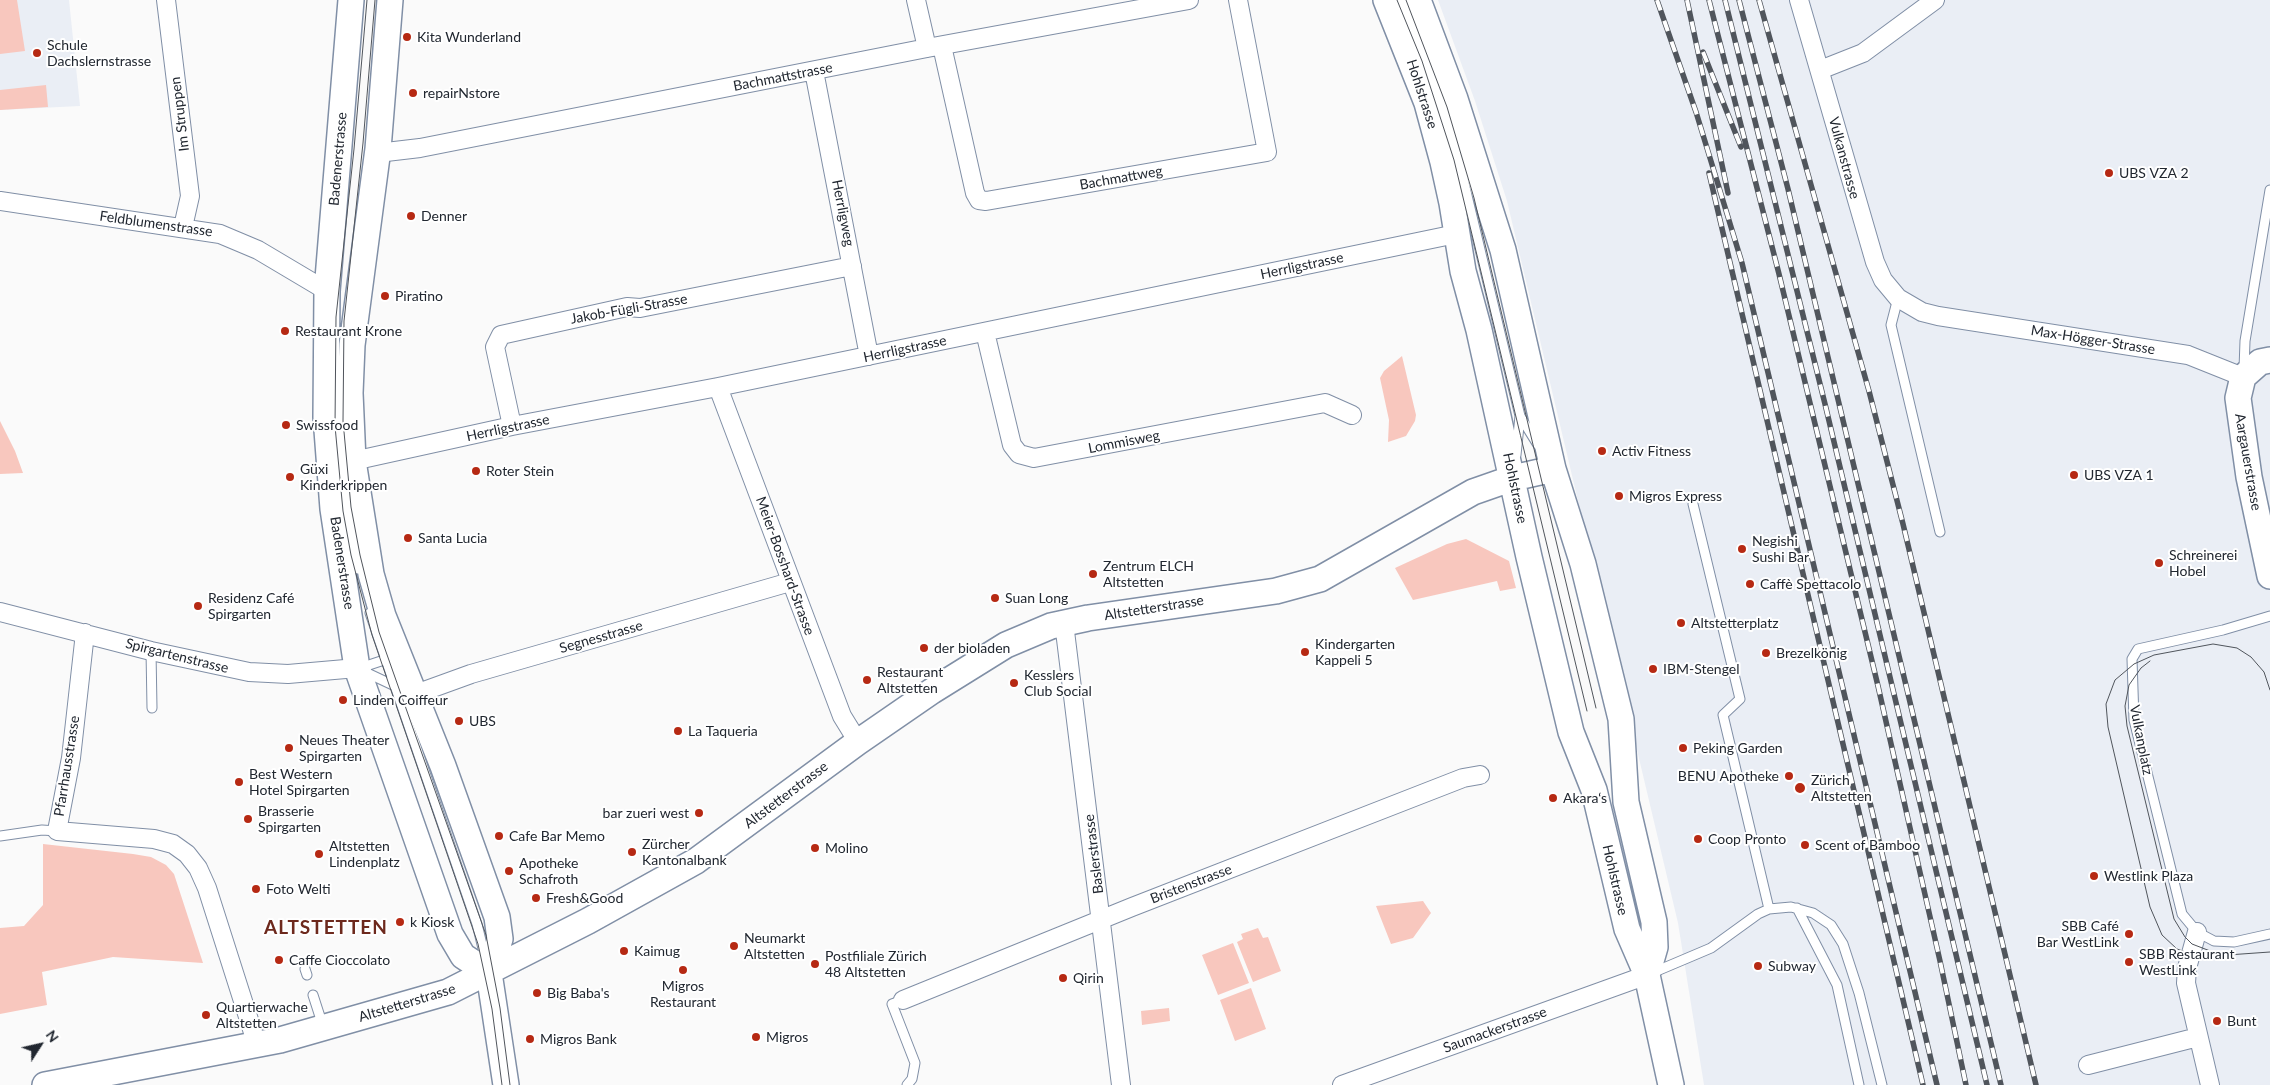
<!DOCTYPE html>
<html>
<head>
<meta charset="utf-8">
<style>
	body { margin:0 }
	#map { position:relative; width:2270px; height:1085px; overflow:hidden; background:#fafafa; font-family:Lato,sans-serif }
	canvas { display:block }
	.north { position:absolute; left:15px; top:1020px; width:50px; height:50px; -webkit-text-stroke:4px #fff; paint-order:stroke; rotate:55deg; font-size:14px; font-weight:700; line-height:20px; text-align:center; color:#212730 }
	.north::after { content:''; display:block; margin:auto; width:18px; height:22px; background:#212730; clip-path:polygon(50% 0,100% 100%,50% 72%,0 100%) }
</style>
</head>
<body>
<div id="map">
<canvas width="2270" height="1085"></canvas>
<div class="north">N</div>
</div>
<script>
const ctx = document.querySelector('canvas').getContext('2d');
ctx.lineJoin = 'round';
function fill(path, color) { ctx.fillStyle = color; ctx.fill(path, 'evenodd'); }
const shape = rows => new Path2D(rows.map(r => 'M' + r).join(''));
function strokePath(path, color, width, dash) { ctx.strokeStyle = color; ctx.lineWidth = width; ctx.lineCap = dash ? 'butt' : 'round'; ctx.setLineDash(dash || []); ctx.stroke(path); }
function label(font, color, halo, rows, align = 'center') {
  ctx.font = font + ' Lato,sans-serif'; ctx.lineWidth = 4; ctx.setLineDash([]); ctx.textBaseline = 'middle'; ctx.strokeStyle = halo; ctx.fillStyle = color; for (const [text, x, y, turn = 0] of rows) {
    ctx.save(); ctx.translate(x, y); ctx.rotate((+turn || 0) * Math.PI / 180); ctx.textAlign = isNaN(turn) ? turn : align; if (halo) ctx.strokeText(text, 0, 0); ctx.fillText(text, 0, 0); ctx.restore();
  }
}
fill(shape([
	[0,0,69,0,80,106,0,110],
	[1438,0,2270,0,2270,1085,1704,1085,1678,923,1507,201,1475,101]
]), '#eaeef5');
fill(shape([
	[0,0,17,0,25,51,0,54],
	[46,85,48,107,0,110,0,90],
	[1402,356,1416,415,1415,421,1406,436,1388,442,1389,420,1380,378,1384,371],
	[0,421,15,451,23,473,0,474],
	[1466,539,1509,561,1516,588,1500,591,1497,581,1413,600,1395,568,1447,544],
	[43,844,133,854,151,857,166,865,174,874,203,963,113,957,42,972,47,1005,0,1014,0,928,24,926,43,905],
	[1423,901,1431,913,1413,938,1391,944,1376,906],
	[1258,928,1263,938,1268,937,1281,971,1253,982,1237,942,1243,939,1241,934],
	[1233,943,1249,983,1218,995,1202,955],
	[1251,988,1266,1029,1235,1041,1220,1000],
	[1169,1008,1170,1021,1142,1025,1141,1011]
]), '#f8c7be');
const lane = shape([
	[1402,0,1426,60,1458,158,1520,416,1538,445],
	[1898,298,1891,325,1940,532],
	[2244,369,2245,341,2270,190],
	[1516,455,1520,416],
	[344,491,358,569],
	[1693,504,1740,699,1723,715,1769,909],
	[370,613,477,924,486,961],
	[2270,616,2223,630,2138,649,2132,659,2134,720,2182,914,2197,932,2214,941,2234,942,2270,934],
	[151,651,152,708],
	[360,668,390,658],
	[363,671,397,687],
	[0,836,42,830,57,831],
	[1797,908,1837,985,1859,1085],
	[305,969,307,975],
	[1652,973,1711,948,1758,914,1769,909,1791,907,1813,913,1831,925,1843,944,1859,993,1882,1085],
	[313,995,323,1026],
	[903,1000,892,1004,915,1063,912,1079,907,1085]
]);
const street = shape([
	[166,0,190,196,183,227],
	[916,0,927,48],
	[1799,0,1875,262,1883,280,1898,298,1922,312,1938,316,2188,355,2243,377],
	[942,46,975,193,979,200,986,201,1267,152,1238,0],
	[1820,70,1863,53,1935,0],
	[814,71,869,356],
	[378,149,386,152,420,148,927,48,1189,0],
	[0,201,220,234,258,250,327,291],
	[985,332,1012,445,1019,454,1034,458,1325,403,1352,415],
	[718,387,842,716,858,742],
	[512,426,495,347,501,335,627,307,640,308,852,266],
	[353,461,512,426,718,387,1456,234],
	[0,612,151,651,249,672,288,674,357,668],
	[1064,623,1121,1085],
	[85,633,71,758,57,831,154,839,173,844,187,854,198,868,207,888,257,1045],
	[413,695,471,674,790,582],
	[2197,932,2187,968,2186,983,2210,1085],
	[903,1000,1132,907,1463,778,1480,775],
	[2088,1065,2198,1037],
	[1342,1085,1647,975]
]);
const secondary = shape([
	[351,0,327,291,326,417,333,509,357,668,450,934,463,956,489,973],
	[390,0,378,149,352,345,350,393,353,461,371,574,383,616,443,766,497,917,500,939,489,973,506,1085],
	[1386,0,1427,103,1443,162,1452,203,1463,271,1479,330,1529,557,1571,732,1594,790,1627,929,1647,975,1671,1085],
	[1418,0,1455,99,1503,250,1553,469,1583,564,1621,719,1626,802,1654,922,1655,947,1647,975],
	[2270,360,2260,362,2243,377,2238,398,2249,477,2270,576],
	[45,1085,280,1040,448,992,588,921,696,861,858,742,932,691,1006,645,1051,626,1088,618,1276,591,1320,579,1473,492,1513,478,1553,469]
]);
strokePath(lane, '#808fa6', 11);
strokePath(street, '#808fa6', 20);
strokePath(secondary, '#808fa6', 28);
strokePath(lane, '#fff', 9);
strokePath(street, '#fff', 18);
strokePath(secondary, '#fff', 25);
strokePath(shape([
	[367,0,354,149,336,317,335,426,343,511,351,555,372,635,478,944,492,1009,502,1085],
	[375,0,363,143,344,321,343,421,351,507,360,555,379,632,486,935,500,1008,510,1085],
	[1397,0,1422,61,1454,160,1587,711],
	[1406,0,1447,107,1474,198,1596,708],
	[2150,661,2141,668,2129,685,2125,706,2127,726,2174,919,2185,937,2192,944,2218,954],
	[2270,690,2264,672,2251,657,2237,648,2213,644,2154,655,2134,664,2115,680,2106,704,2108,727,2150,907,2162,935,2177,949,2199,957,2270,952]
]), '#50555c', 1);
const rail = shape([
	[1657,0,1696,112,1742,263,1937,1085],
	[1687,0,1728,193],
	[1709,0,1779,274,1878,686,1940,961,1966,1085],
	[1725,0,1825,404,1987,1085],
	[1739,0,1788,189,2001,1085],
	[1759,0,1869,391,1903,524,2036,1085],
	[1703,52,1741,147],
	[1709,173,1923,1085]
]);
strokePath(rail, '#50555c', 5.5);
strokePath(rail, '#fff', 4, [11]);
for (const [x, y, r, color] of [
	[407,37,5,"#b62913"],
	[37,53,5,"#b62913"],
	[413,93,5,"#b62913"],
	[2109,173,5,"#b62913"],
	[411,216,5,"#b62913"],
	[385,296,5,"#b62913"],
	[285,331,5,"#b62913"],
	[286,425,5,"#b62913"],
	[1602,451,5,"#b62913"],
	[476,471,5,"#b62913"],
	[2074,475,5,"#b62913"],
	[290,477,5,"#b62913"],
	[1619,496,5,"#b62913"],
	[408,538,5,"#b62913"],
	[1742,549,5,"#b62913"],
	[2159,563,5,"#b62913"],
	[1093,574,5,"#b62913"],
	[1750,584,5,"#b62913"],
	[995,598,5,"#b62913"],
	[198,606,5,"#b62913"],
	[1681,623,5,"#b62913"],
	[924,648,5,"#b62913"],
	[1305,652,5,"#b62913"],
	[1766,653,5,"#b62913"],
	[1653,669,5,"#b62913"],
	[867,680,5,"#b62913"],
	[1014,683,5,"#b62913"],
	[343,700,5,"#b62913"],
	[459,721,5,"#b62913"],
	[678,731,5,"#b62913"],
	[289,748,5,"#b62913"],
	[1683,748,5,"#b62913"],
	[1789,776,5,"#b62913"],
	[239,782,5,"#b62913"],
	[1800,788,6,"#b62913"],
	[1553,798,5,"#b62913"],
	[699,813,5,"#b62913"],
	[248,819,5,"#b62913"],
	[499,836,5,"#b62913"],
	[1698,839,5,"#b62913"],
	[1805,845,5,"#b62913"],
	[815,848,5,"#b62913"],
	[632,852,5,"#b62913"],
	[319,854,5,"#b62913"],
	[509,871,5,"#b62913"],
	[2094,876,5,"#b62913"],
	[256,889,5,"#b62913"],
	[536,898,5,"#b62913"],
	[400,922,5,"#b62913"],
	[2129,934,5,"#b62913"],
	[734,946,5,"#b62913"],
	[624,951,5,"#b62913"],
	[279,960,5,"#b62913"],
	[2129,962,5,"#b62913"],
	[815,964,5,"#b62913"],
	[1758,966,5,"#b62913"],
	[683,970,5,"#b62913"],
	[1063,978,5,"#b62913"],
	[537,993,5,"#b62913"],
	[206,1015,5,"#b62913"],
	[2217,1021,5,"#b62913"],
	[756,1037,5,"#b62913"],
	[530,1039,5,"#b62913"]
]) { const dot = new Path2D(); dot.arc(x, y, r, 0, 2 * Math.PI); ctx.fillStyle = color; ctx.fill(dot); strokePath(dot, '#fff', 2); }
label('14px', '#212730', '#fff', [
	["Kita Wunderland",417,37],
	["Schule",47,45],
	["Dachslernstrasse",47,61],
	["repairNstore",423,93],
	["UBS VZA 2",2119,173],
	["Denner",421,216],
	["Piratino",395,296],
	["Restaurant Krone",295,331],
	["Swissfood",296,425],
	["Activ Fitness",1612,451],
	["Güxi",300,469],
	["Kinderkrippen",300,485],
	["Roter Stein",486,471],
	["UBS VZA 1",2084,475],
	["Migros Express",1629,496],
	["Santa Lucia",418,538],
	["Negishi",1752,541],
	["Sushi Bar",1752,557],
	["Schreinerei",2169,555],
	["Hobel",2169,571],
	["Zentrum ELCH",1103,566],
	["Altstetten",1103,582],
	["Caffè Spettacolo",1760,584],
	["Residenz Café",208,598],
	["Spirgarten",208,614],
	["Suan Long",1005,598],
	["Altstetterplatz",1691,623],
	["Kindergarten",1315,644],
	["Kappeli 5",1315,660],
	["der bioladen",934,648],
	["Brezelkönig",1776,653],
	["IBM-Stengel",1663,669],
	["Restaurant",877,672],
	["Altstetten",877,688],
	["Kesslers",1024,675],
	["Club Social",1024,691],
	["Linden Coiffeur",353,700],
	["UBS",469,721],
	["La Taqueria",688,731],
	["Neues Theater",299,740],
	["Spirgarten",299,756],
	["Peking Garden",1693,748],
	["Best Western",249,774],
	["Hotel Spirgarten",249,790],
	["BENU Apotheke",1779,776,"right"],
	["Zürich",1811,780],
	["Altstetten",1811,796],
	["Akara‘s",1563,798],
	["Brasserie",258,811],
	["Spirgarten",258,827],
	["bar zueri west",689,813,"right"],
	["Cafe Bar Memo",509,836],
	["Coop Pronto",1708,839],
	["Zürcher",642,844],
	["Kantonalbank",642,860],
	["Scent of Bamboo",1815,845],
	["Altstetten",329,846],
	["Lindenplatz",329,862],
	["Molino",825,848],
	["Apotheke",519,863],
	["Schafroth",519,879],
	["Westlink Plaza",2104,876],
	["Foto Welti",266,889],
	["Fresh&Good",546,898],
	["k Kiosk",410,922],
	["SBB Café",2119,926,"right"],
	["Bar WestLink",2119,942,"right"],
	["Neumarkt",744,938],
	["Altstetten",744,954],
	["Kaimug",634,951],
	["SBB Restaurant",2139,954],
	["WestLink",2139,970],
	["Postfiliale Zürich",825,956],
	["48 Altstetten",825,972],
	["Caffe Cioccolato",289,960],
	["Subway",1768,966],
	["Qirin",1073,978],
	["Migros",683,986,"center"],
	["Restaurant",683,1002,"center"],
	["Big Baba's",547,993],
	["Quartierwache",216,1007],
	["Altstetten",216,1023],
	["Bunt",2227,1021],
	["Migros",766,1037],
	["Migros Bank",540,1039]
], 'left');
label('14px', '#212730', '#fff', [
	["Bachmattstrasse",783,77,-11],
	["Hohlstrasse",1422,94,72],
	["Im Struppen",180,114,-97],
	["Vulkanstrasse",1844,158,75],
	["Badenerstrasse",338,159,-85],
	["Bachmattweg",1121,178,-10],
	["Herrligweg",843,213,79],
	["Feldblumenstrasse",156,224,8],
	["Herrligstrasse",1302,266,-12],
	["Jakob-Fügli-Strasse",629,309,-10],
	["Max-Högger-Strasse",2093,340,9],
	["Herrligstrasse",905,349,-12],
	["Herrligstrasse",508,428,-12],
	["Lommisweg",1124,442,-11],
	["Aargauerstrasse",2248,462,80],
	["Hohlstrasse",1515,488,78],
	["Badenerstrasse",342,563,81],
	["Meier-Bosshard-Strasse",785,566,70],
	["Altstetterstrasse",1154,608,-9],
	["Segnesstrasse",601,637,-16],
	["Spirgartenstrasse",177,656,14],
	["Vulkanplatz",2141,740,79],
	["Pfarrhausstrasse",67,766,-81],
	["Altstetterstrasse",786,795,-37],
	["Baslerstrasse",1094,854,-97],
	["Hohlstrasse",1615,880,77],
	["Bristenstrasse",1191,884,-21],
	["Altstetterstrasse",407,1003,-17],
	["Saumackerstrasse",1495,1030,-20]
]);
ctx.letterSpacing = '1px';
label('bold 19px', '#6d291d', '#fff', [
	["ALTSTETTEN",326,928]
]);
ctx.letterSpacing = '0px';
</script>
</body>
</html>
